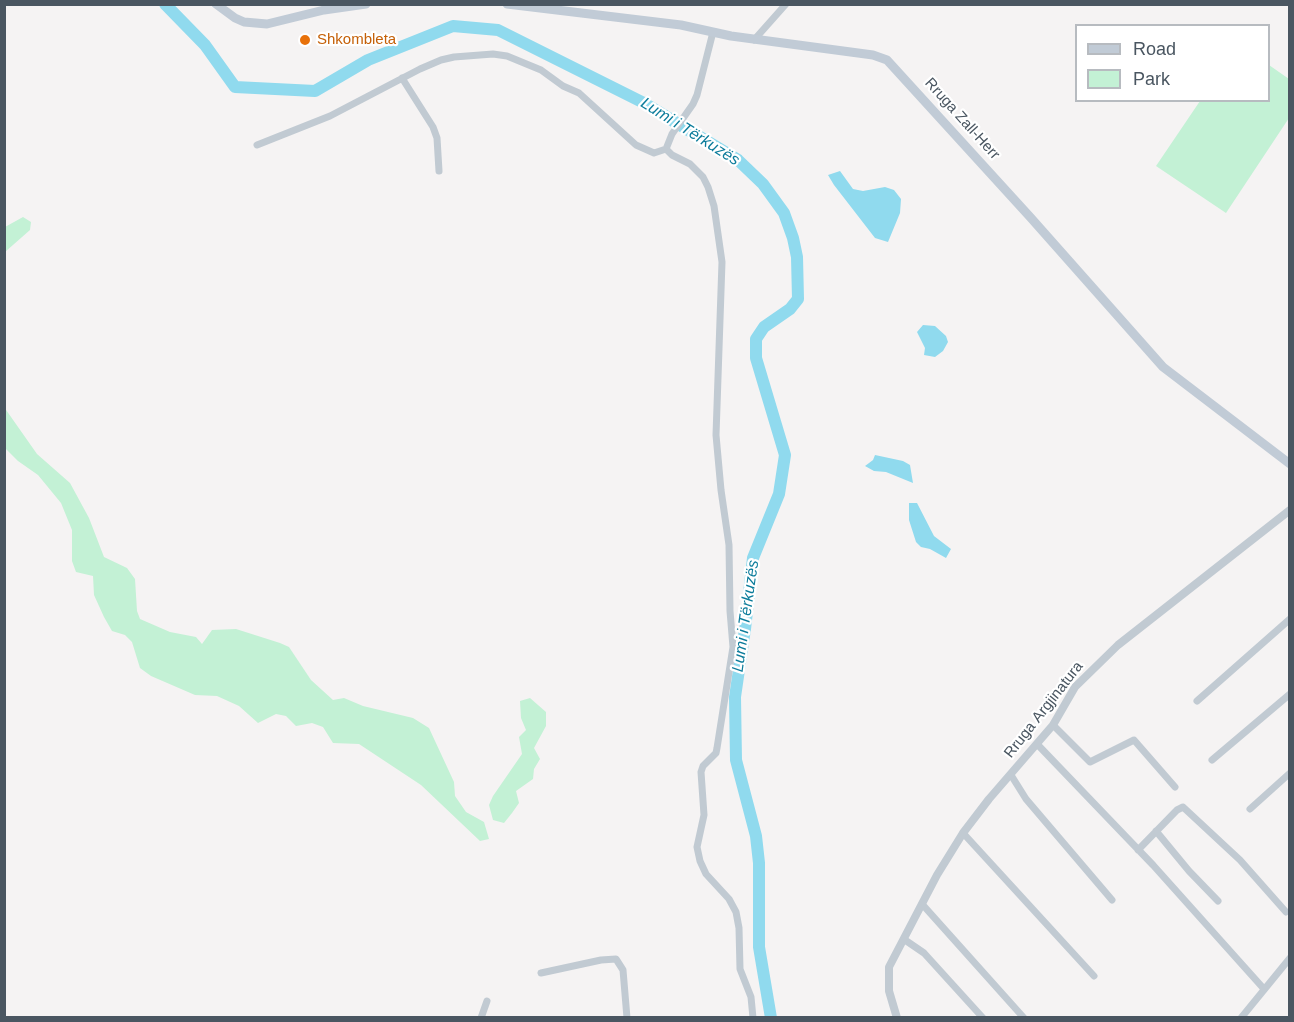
<!DOCTYPE html>
<html>
<head>
<meta charset="utf-8">
<style>
	body { margin:0 }
	#map { position:relative; width:1294px; height:1022px; overflow:hidden; background:#f5f3f3; font-family:Arial,sans-serif }
	canvas { display:block }
	.frame { position:absolute; inset:0; border:6px solid #4a5661; pointer-events:none }
	.legend { position:absolute; left:1075px; top:24px; width:195px; height:78px; box-sizing:border-box; background:#fff; border:2px solid #b7bbc0; margin:0; padding:8px 10px; list-style:none; font-size:18px; color:#4a5661 }
	.legend li { display:flex; align-items:center; gap:12px; height:30px }
	.legend b { width:30px; border:2px solid #b7bbc0 }
</style>
</head>
<body>
<div id="map">
<canvas width="1294" height="1022"></canvas>
<div class="frame"></div>
<ul class="legend">
<li><b style="height:8px;background:#c1cbd6"></b>Road</li>
<li><b style="height:16px;background:#c3f1d5"></b>Park</li>
</ul>
</div>
<script>
const ctx = document.querySelector('canvas').getContext('2d');
ctx.lineJoin = 'round';
function fill(path, color) { ctx.fillStyle = color; ctx.fill(path, 'evenodd'); }
const shape = rows => new Path2D(rows.map(r => 'M' + r).join(''));
function strokePath(path, color, width, dash) { ctx.strokeStyle = color; ctx.lineWidth = width; ctx.lineCap = dash ? 'butt' : 'round'; ctx.setLineDash(dash || []); ctx.stroke(path); }
function label(font, color, halo, rows, align = 'center') {
  ctx.font = font + ' Arial,sans-serif'; ctx.lineWidth = 4.5; ctx.setLineDash([]); ctx.textBaseline = 'middle'; ctx.strokeStyle = halo; ctx.fillStyle = color; for (const [text, x, y, turn = 0] of rows) {
    ctx.save(); ctx.translate(x, y); ctx.rotate((+turn || 0) * Math.PI / 180); ctx.textAlign = isNaN(turn) ? turn : align; if (halo) ctx.strokeText(text, 0, 0); ctx.fillText(text, 0, 0); ctx.restore();
  }
}
fill(shape([
	[1269,65,1289,79,1289,118,1226,213,1156,166,1200,101,1268,100],
	[23,217,31,222,30,230,5,252,5,227],
	[4,407,37,454,70,483,89,518,104,557,127,568,135,579,137,611,140,619,170,632,196,637,202,644,212,630,236,629,280,643,289,647,311,680,333,700,344,698,363,706,413,718,429,728,454,782,455,796,466,812,484,822,489,839,480,841,421,785,359,744,333,743,323,727,312,723,296,726,286,716,276,714,258,723,239,706,217,696,195,695,151,676,140,668,132,642,125,635,112,631,104,617,94,595,93,576,76,572,72,561,72,530,61,503,38,475,18,461,5,448],
	[530,698,546,712,546,726,534,748,540,759,534,769,533,779,516,791,519,803,512,813,504,823,493,820,489,805,493,796,522,754,519,737,526,730,521,718,520,701]
]), '#c3f1d5');
fill(shape([
	[840,171,853,189,863,191,885,187,894,190,901,199,900,213,888,242,875,238,834,185,828,175],
	[923,325,935,326,946,336,948,342,943,351,935,357,924,355,925,348,917,332],
	[875,455,903,461,910,465,913,483,886,472,874,471,865,466,873,460],
	[909,503,917,503,934,536,951,549,946,558,930,549,921,547,916,542,909,520]
]), '#90daee');
strokePath(shape([
	[165,4,205,45,235,87,315,91,368,60,453,26,498,30,642,102,738,160,763,184,784,213,793,238,797,257,798,299,790,309,764,327,756,339,756,358,785,455,779,494,753,558,745,629,735,697,736,760,756,836,759,863,759,947,771,1018]
]), '#90daee', 12);
strokePath(shape([
	[754,40,786,4],
	[402,78,433,127,437,138,439,171],
	[257,145,330,116,420,69,441,60,454,57,493,54,507,56,541,70,563,86,579,93,636,145,654,153,666,149],
	[666,149,672,155,690,164,703,177,708,187,714,206,722,262,716,435,721,490,729,545,730,611,733,647,717,748,716,753,703,766,701,772,704,815,697,847,700,861,706,874,729,899,736,912,739,928,740,969,751,997,753,1018],
	[666,149,672,134,693,104,697,95,713,32],
	[1197,701,1290,619],
	[1053,725,1090,762,1134,740,1175,787],
	[1037,744,1153,865,1264,989],
	[1212,760,1290,694],
	[1011,775,1026,799,1112,900],
	[1250,809,1290,773],
	[1156,831,1189,871,1218,901],
	[963,833,1094,976],
	[1138,850,1177,810,1183,807,1240,860,1286,912],
	[922,904,1024,1018],
	[905,940,924,953,983,1018],
	[541,973,601,960,616,959,623,970,627,1018],
	[481,1018,487,1001],
	[1241,1018,1290,958]
]), '#c1cad2', 7);
strokePath(shape([
	[897,1018,889,991,889,967,937,875,963,833,989,799,1053,725,1075,687,1118,645,1290,510]
]), '#c1cad2', 8);
strokePath(shape([
	[216,4,235,18,244,22,267,24,324,10,366,4],
	[507,4,681,25,731,36,873,55,887,60,1031,218,1163,367,1290,464]
]), '#c1cbd6', 9);
for (const [x, y, r, color] of [
	[305,40,6,"#e8710a"]
]) { const dot = new Path2D(); dot.arc(x, y, r, 0, 2 * Math.PI); ctx.fillStyle = color; ctx.fill(dot); strokePath(dot, '#fff', 2); }
label('15px', '#c56008', '#fff', [
	["Shkombleta",317,40]
], 'left');
label('15px', '#4a5661', '#fff', [
	["Rruga Zall-Herr",962,119,48],
	["Rruga Argjinatura",1044,710,-52]
]);
label('italic 16px', '#0c7c9b', '#fff', [
	["Lumi i Tërkuzës",690,132,32],
	["Lumi i Tërkuzës",746,616,-82]
]);
</script>
</body>
</html>
